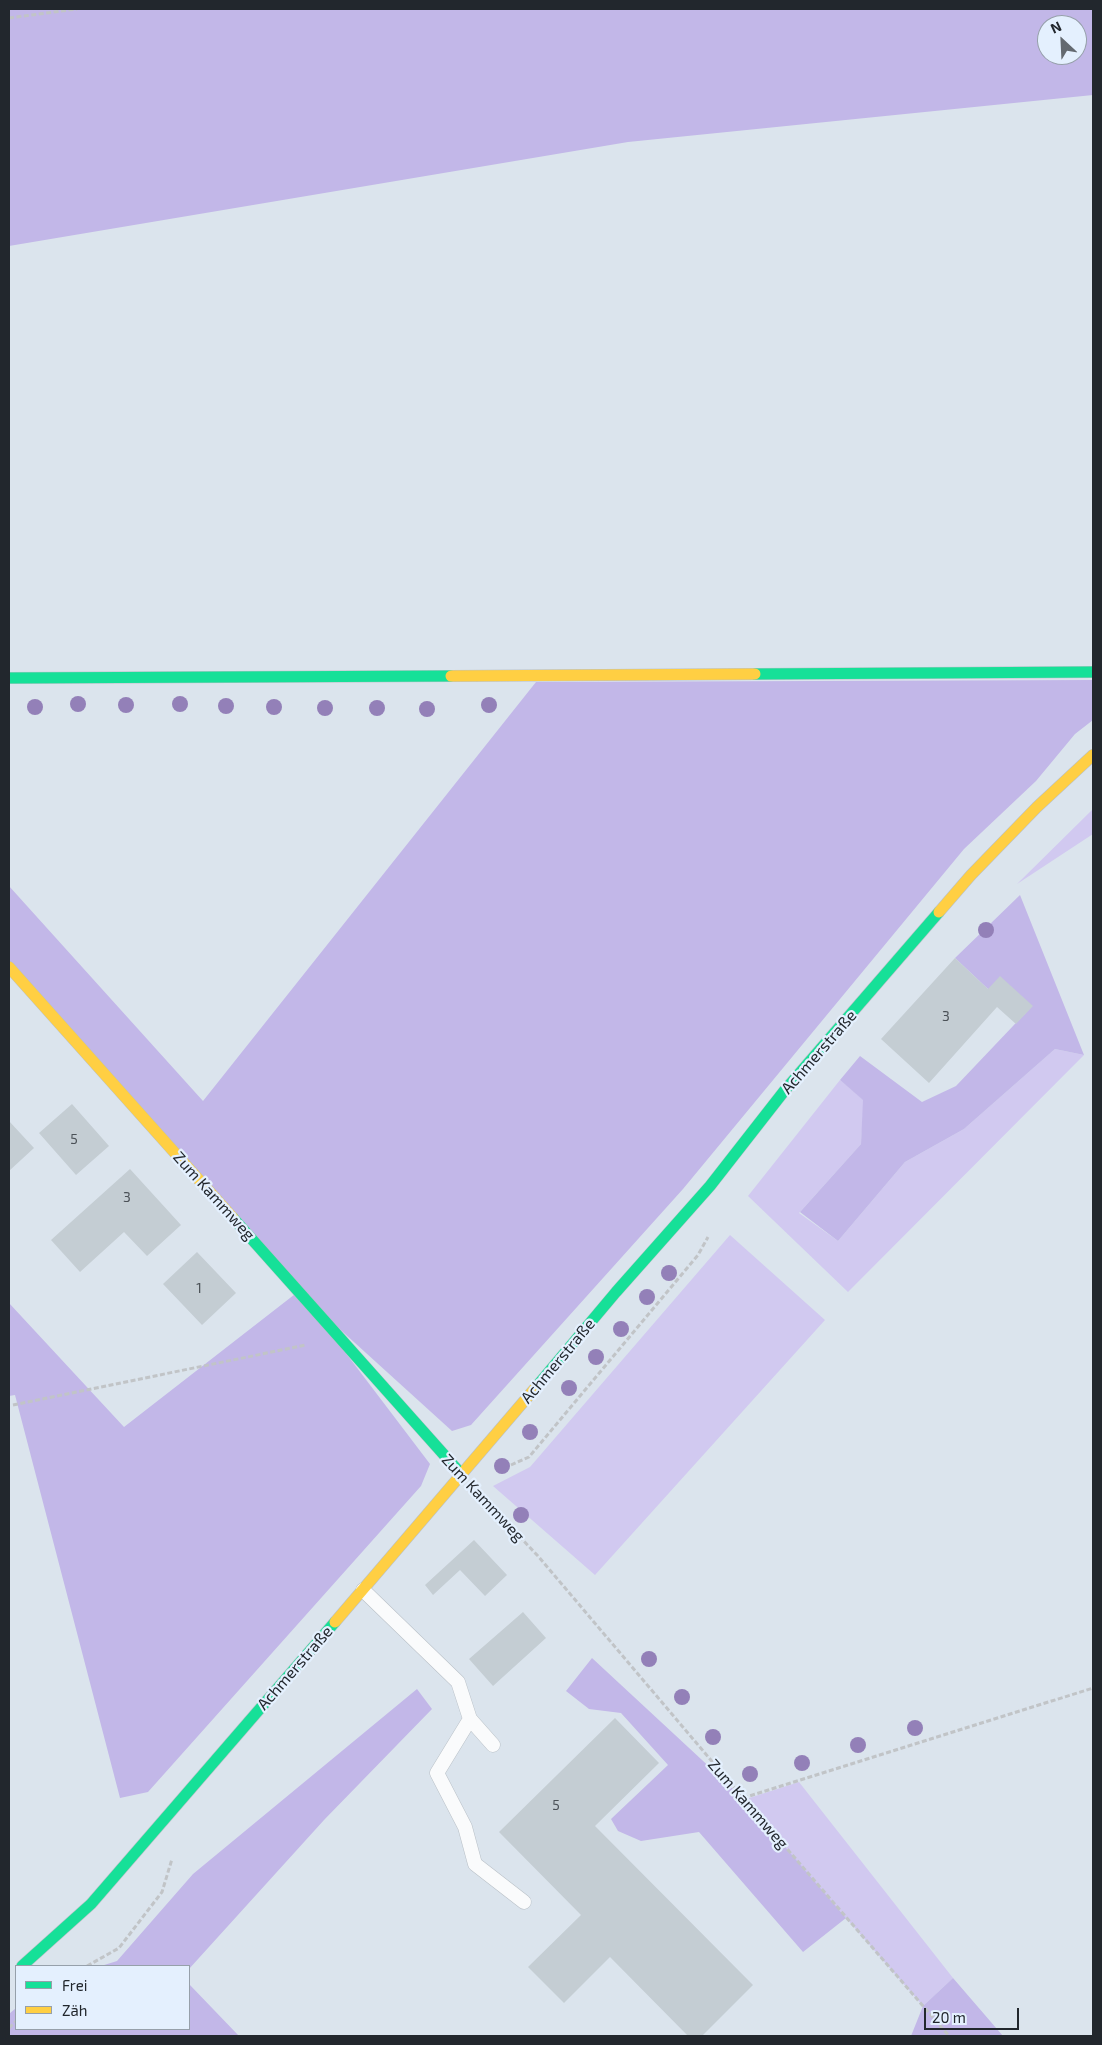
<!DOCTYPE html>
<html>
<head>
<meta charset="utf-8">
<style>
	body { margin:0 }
	#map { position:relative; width:1102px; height:2045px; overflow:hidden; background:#dbe4ed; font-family:"Exo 2",sans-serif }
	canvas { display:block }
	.frame { position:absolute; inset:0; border:10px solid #22272d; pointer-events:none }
	.legend { position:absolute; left:15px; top:1965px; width:175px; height:65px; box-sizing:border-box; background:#e4f0fe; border:1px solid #96a0aa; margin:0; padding:6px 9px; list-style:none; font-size:15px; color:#22272d }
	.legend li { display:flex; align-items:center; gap:10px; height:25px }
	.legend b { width:25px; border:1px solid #96a0aa }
	.north { position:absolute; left:1037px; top:15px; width:50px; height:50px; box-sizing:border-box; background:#e4f0fe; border:1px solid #96a0aa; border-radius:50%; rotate:335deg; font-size:14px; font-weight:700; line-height:20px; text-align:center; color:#22272d }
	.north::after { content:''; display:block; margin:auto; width:18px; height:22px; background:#636970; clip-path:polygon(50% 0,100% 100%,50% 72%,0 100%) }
	.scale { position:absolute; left:924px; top:2008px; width:95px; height:22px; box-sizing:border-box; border:2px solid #22272d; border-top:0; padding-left:6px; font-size:15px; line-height:18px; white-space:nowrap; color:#22272d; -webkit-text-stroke:4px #e4f0fe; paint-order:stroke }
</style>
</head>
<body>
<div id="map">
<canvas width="1102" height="2045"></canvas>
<div class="frame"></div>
<ul class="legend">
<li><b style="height:6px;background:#16e098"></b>Frei</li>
<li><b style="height:6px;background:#ffcf43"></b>Zäh</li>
</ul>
<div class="north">N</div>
<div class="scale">20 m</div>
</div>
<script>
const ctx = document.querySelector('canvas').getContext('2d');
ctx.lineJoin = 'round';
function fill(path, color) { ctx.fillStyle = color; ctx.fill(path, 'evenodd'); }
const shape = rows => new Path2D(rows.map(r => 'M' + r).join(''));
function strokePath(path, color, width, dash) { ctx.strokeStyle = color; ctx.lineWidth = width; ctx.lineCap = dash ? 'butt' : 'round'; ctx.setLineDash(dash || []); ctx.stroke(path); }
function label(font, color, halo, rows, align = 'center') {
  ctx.font = font + ' "Exo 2",sans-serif'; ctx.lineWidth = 4.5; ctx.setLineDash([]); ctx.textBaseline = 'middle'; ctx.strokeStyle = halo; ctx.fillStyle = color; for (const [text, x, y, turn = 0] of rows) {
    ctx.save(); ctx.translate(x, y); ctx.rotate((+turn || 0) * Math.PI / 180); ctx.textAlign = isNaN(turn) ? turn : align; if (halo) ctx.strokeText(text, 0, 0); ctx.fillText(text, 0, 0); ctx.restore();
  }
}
fill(shape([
	[1093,809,1093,834,1017,884],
	[1055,1049,1084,1055,848,1292,748,1196,840,1080,864,1100,861,1144,799,1213,838,1241,905,1162,964,1129],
	[730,1235,825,1320,595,1575,493,1486,530,1467],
	[799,1782,953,1978,923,2006,743,1800]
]), '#d1c9f0');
fill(shape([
	[9,9,1093,9,1093,95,628,142,9,246],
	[1047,25,1077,25,1077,55,1047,55],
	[1093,680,1093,720,1075,734,1036,781,964,849,683,1189,471,1425,452,1431,301,1294,430,1464,421,1486,148,1792,120,1798,15,1395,9,1396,9,1303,124,1427,299,1291,9,967,9,886,203,1101,536,682],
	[1020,895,1084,1055,1055,1049,964,1129,905,1162,838,1241,800,1212,861,1144,863,1100,840,1080,860,1056,922,1102,956,1086,1032,1006,988,989,955,958],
	[592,1658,743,1798,846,1918,803,1952,699,1832,641,1841,618,1831,611,1819,668,1765,621,1713,589,1709,566,1691],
	[417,1689,432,1709,324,1820,189,1969,189,1966,101,1966,117,1961,193,1874],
	[953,1978,1003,2036,911,2036,923,2006],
	[189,1984,239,2036,9,2036,9,2014,16,2008,16,2029,189,2029]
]), '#c2b7e8');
fill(shape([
	[955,958,988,989,1000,976,1033,1006,1016,1024,997,1007,929,1083,881,1039],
	[72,1104,109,1146,76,1175,39,1133],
	[9,1121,34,1148,9,1171],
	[130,1169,181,1225,147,1256,124,1232,80,1272,51,1240],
	[197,1252,236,1293,202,1325,163,1284],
	[474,1540,507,1575,485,1596,460,1570,433,1595,425,1585],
	[523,1612,546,1638,493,1686,469,1659],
	[615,1718,659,1763,595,1826,753,1985,702,2036,688,2036,610,1957,564,2003,528,1967,581,1915,499,1832]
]), '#c4cdd3');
const lane = shape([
	[363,1590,458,1682,470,1719,493,1745],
	[470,1719,437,1773,465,1827,475,1864,524,1902]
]);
const fast = shape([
	[755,674,1093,672],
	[9,678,451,676],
	[233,1218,462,1475],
	[537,1386,616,1292,710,1186,785,1090,939,912],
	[22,1966,91,1904,335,1622]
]);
const slow = shape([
	[451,676,755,674],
	[939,912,971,875,1037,807,1093,755],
	[9,967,233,1218],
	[335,1622,537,1386]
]);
strokePath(lane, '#b9c0c7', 15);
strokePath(fast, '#b9c0c7', 12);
strokePath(slow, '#b9c0c7', 12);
strokePath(shape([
	[9,18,77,9],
	[13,1405,306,1345],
	[511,1465,529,1457,698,1255,708,1237],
	[483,1498,538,1556,743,1798,949,2036],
	[743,1798,1093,1688],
	[87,1966,119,1948,162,1892,172,1859],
	[9,2028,16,2021]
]), '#c1c4c7', 3, [5, 2.5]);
strokePath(lane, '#fafbfc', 14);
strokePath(fast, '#16e098', 11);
strokePath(slow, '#ffcf43', 11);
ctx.fillStyle = '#9380b8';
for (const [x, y] of [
	[78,704],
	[180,704],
	[126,705],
	[489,705],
	[226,706],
	[35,707],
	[274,707],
	[325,708],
	[377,708],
	[427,709],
	[986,930],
	[669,1273],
	[647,1297],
	[621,1329],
	[596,1357],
	[569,1388],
	[530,1432],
	[502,1466],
	[521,1515],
	[649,1659],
	[682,1697],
	[915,1728],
	[713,1737],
	[858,1745],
	[802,1763],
	[750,1774]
]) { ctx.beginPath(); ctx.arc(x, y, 8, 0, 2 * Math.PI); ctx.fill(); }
label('14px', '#4b5157', null, [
	["3",946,1016],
	["5",74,1139],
	["3",127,1197],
	["1",199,1288],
	["5",556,1805]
]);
label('16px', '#22272d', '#e4f0fe', [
	["Achmerstraße",819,1052,-49],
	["Zum Kammweg",214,1196,48],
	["Achmerstraße",558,1361,-50],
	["Zum Kammweg",483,1498,47],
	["Achmerstraße",295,1668,-49],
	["Zum Kammweg",748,1804,49]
]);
</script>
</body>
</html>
